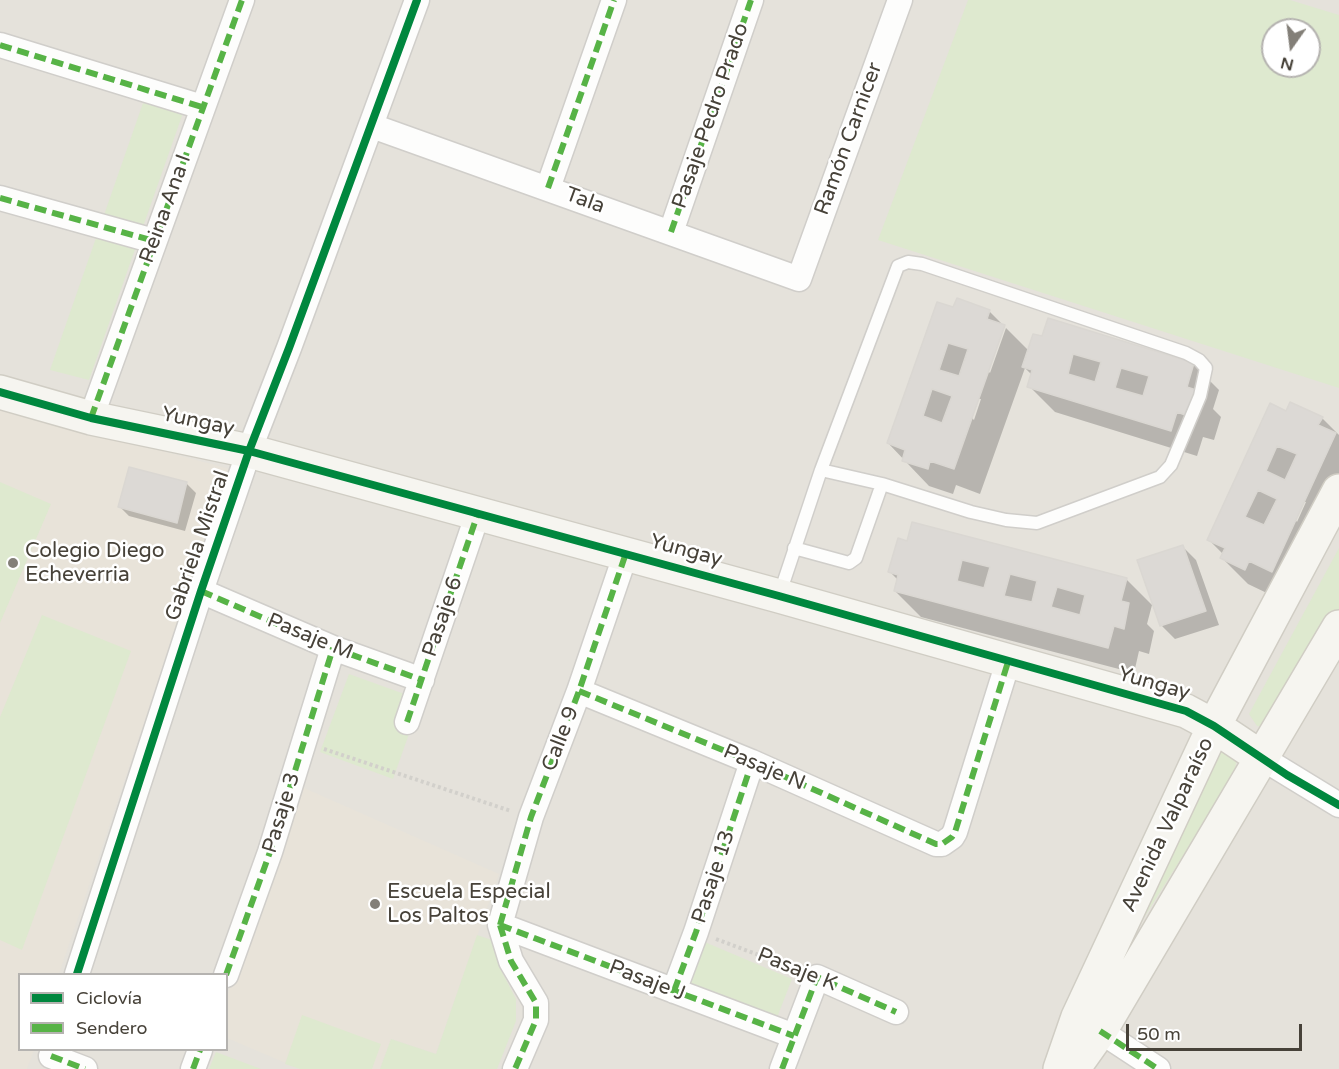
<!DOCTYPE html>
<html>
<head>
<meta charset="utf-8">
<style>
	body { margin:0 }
	#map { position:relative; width:1339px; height:1069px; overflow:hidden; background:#f2f0ec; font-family:"Varela Round",sans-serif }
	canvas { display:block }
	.legend { position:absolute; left:18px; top:973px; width:210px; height:78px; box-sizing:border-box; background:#fff; border:2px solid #b5b3b0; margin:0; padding:8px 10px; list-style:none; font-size:18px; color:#474239 }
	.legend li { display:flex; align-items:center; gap:12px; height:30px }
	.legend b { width:30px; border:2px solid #b5b3b0 }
	.north { position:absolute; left:1261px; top:18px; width:60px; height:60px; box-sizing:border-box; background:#fff; border:2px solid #b5b3b0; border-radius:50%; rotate:194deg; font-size:16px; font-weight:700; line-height:24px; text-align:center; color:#474239 }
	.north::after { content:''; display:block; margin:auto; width:21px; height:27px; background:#837f78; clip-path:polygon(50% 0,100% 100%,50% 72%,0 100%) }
	.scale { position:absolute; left:1126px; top:1024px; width:176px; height:27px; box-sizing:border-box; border:3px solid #474239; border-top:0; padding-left:8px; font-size:18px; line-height:21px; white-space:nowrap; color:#474239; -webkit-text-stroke:4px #fff; paint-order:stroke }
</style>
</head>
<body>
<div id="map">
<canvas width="1339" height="1069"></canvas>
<ul class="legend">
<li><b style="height:8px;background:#00873e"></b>Ciclovía</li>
<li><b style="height:8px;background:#57b346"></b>Sendero</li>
</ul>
<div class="north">N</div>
<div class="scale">50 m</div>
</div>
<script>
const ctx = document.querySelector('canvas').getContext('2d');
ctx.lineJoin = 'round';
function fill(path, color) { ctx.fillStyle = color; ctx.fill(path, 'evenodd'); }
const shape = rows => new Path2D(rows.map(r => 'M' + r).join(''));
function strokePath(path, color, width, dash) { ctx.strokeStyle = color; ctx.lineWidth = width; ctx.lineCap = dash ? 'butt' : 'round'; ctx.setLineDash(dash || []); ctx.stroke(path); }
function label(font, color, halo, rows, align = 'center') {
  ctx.font = font + ' "Varela Round",sans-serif'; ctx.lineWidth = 5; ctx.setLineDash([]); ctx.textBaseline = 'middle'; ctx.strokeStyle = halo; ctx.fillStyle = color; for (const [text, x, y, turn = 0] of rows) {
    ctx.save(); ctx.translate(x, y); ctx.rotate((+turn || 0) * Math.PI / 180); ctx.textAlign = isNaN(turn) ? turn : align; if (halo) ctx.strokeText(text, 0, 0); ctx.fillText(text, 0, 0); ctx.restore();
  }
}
fill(shape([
	[0,0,1339,0,1339,1069,0,1069],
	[1273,30,1309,30,1309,66,1273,66],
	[20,974,226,974,226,1050,20,1050]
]), '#e5e2db');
fill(shape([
	[0,408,230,469,59,974,20,974,20,1050,34,1050,27,1069,0,1069],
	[304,788,499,874,436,1054,391,1039,380,1069,300,1069,227,1038,226,998]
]), '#e8e3d9');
fill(shape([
	[968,0,1290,0,1339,15,1339,388,878,240],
	[1273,30,1309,30,1309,66,1273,66],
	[143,103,183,113,89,380,50,370],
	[0,482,51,504,0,623],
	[1339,548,1339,610,1271,729,1257,726,1249,714],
	[42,615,131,651,22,950,0,940,0,717],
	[349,674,421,700,393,779,320,752],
	[1224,750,1237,758,1234,774,1075,1028,1210,757],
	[477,935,492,940,503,974,516,999,516,1021,497,1069,380,1069,391,1039,436,1054],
	[700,940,792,979,776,1020,684,985],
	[302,1015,381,1044,372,1069,300,1069,285,1064],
	[216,1052,261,1069,209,1069]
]), '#dee9cf');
fill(shape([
	[954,309,989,311,1005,327,1003,327,988,371,990,373,1006,328,1029,351,1034,336,1193,364,1219,390,1213,409,1221,417,1214,440,1203,437,1197,456,1055,412,1029,386,1032,375,1025,368,980,494,956,485,953,494,929,486,888,443],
	[978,399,981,399,974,420,971,417],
	[1287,413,1322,418,1339,435,1339,508,1271,595,1248,584,1222,558,1224,555,1209,540],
	[1303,502,1306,502,1297,522,1295,519],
	[187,484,196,493,185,531,129,516,120,507],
	[899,540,1126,579,1152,605,1147,624,1154,631,1149,654,1139,651,1134,673,921,617,895,591,898,580,890,572],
	[1182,546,1196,560,1219,625,1175,639,1162,626,1139,561]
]), '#0003');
const building = shape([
	[957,298,990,310,987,319,1005,325,954,469,930,461,928,469,902,461,905,450,887,443,937,302,953,307,957,298],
	[948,343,968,349,959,376,939,370,948,343],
	[932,389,952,396,942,423,923,416,932,389],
	[1048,318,1194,363,1187,387,1196,390,1188,416,1177,412,1171,431,1027,387,1032,370,1022,367,1033,334,1042,336,1048,318],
	[1073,354,1101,362,1095,382,1068,374,1073,354],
	[1121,368,1149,376,1143,396,1115,388,1121,368],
	[1290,402,1323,417,1318,425,1336,433,1272,572,1249,561,1245,570,1220,558,1225,548,1207,540,1270,403,1286,411,1290,402],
	[1277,446,1297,454,1285,480,1266,471,1277,446],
	[1258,490,1277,499,1264,525,1245,517,1258,490],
	[129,467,187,482,177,523,118,507,129,467],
	[912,522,1127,578,1121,601,1129,603,1124,629,1114,626,1108,648,894,591,898,575,888,572,898,538,907,541,912,522],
	[962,560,990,567,984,588,957,581,962,560],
	[1010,574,1037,581,1032,602,1004,596,1010,574],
	[1057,587,1085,595,1080,615,1051,607,1057,587],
	[1183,545,1206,611,1160,626,1137,560,1183,545]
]);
fill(building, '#dcd9d5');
strokePath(building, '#dad7d2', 1.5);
const lane = shape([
	[794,548,849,563,856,558,882,484],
	[780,593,821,470,898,266,908,262,922,264,1186,353,1199,360,1206,368,1200,396,1171,465,1160,477,1037,523,1006,520,971,512,882,484,821,470]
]);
const street = shape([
	[0,45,202,107],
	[372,126,799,279,900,0],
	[548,188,614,0],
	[0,198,154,241],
	[671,232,751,0],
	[91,418,242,0],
	[201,591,333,648,422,680],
	[579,691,752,762,936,844,942,844,952,837,955,832,1008,662],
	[407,722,478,513],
	[1262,758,1339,805],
	[500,925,531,817,579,691,626,553],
	[500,925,794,1036],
	[500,925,511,961,536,1003,536,1020,515,1069],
	[77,974,201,591,249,451,289,348,417,0],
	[226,975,270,852,333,648],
	[674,991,696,932,752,762],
	[1100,1031,1158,1069],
	[51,1056,85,1069],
	[193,1069,200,1050],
	[782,1069,817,977,896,1012]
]);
const secondary = shape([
	[0,392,91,418,249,451,779,596,1186,711,1214,726,1262,758],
	[1060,1069,1078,1017,1214,726,1339,491],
	[1073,1069,1100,1031,1339,627]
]);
strokePath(lane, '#d0ceca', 15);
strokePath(street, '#d0ceca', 27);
strokePath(secondary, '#d0cdc4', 36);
strokePath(shape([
	[324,749,511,811],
	[716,939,796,969]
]), '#d2d0cb', 4, [3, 3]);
strokePath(lane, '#fdfdfc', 12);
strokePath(street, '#fdfdfc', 24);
strokePath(secondary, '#f6f5f0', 33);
strokePath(shape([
	[0,45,202,107],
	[548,188,614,0],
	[0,198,154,241],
	[671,232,751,0],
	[91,418,242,0],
	[201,591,333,648,422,680],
	[579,691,752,762,936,844,942,844,952,837,955,832,1008,662],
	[407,722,478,513],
	[500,925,531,817,579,691,626,553],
	[500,925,794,1036],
	[500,925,511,961,536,1003,536,1020,515,1069],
	[226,975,270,852,333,648],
	[674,991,696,932,752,762],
	[1100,1031,1158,1069],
	[51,1056,85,1069],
	[193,1069,200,1050],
	[782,1069,817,977,896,1012]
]), '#57b346', 6, [12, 6]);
strokePath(shape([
	[0,392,91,418,249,451,779,596,1186,711,1214,726,1287,775,1339,805],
	[77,974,201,591,249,451,289,348,417,0]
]), '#00873e', 8);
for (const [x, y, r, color] of [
	[13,563,6,"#837f78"],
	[375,904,6,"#837f78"]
]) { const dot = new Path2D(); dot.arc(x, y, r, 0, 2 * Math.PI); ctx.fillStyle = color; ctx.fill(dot); strokePath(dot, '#fff', 2); }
label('21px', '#474239', '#fff', [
	["Pasaje Pedro Prado",711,116,-71],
	["Ramón Carnicer",849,139,-70],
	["Tala",585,201,20],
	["Reina Ana I",166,209,-70],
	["Yungay",198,422,12],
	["Gabriela Mistral",198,546,-71],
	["Yungay",686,551,15],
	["Pasaje 6",443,617,-71],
	["Pasaje M",310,637,22],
	["Yungay",1154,684,16],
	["Calle 9",561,739,-69],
	["Pasaje N",764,768,23],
	["Pasaje 3",282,813,-73],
	["Avenida Valparaíso",1168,825,-65],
	["Pasaje 13",714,877,-72],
	["Pasaje K",797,970,22],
	["Pasaje J",647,981,21]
]);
label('21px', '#474239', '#fff', [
	["Colegio Diego",25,551],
	["Echeverria",25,575],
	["Escuela Especial",387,892],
	["Los Paltos",387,916]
], 'left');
</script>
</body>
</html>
